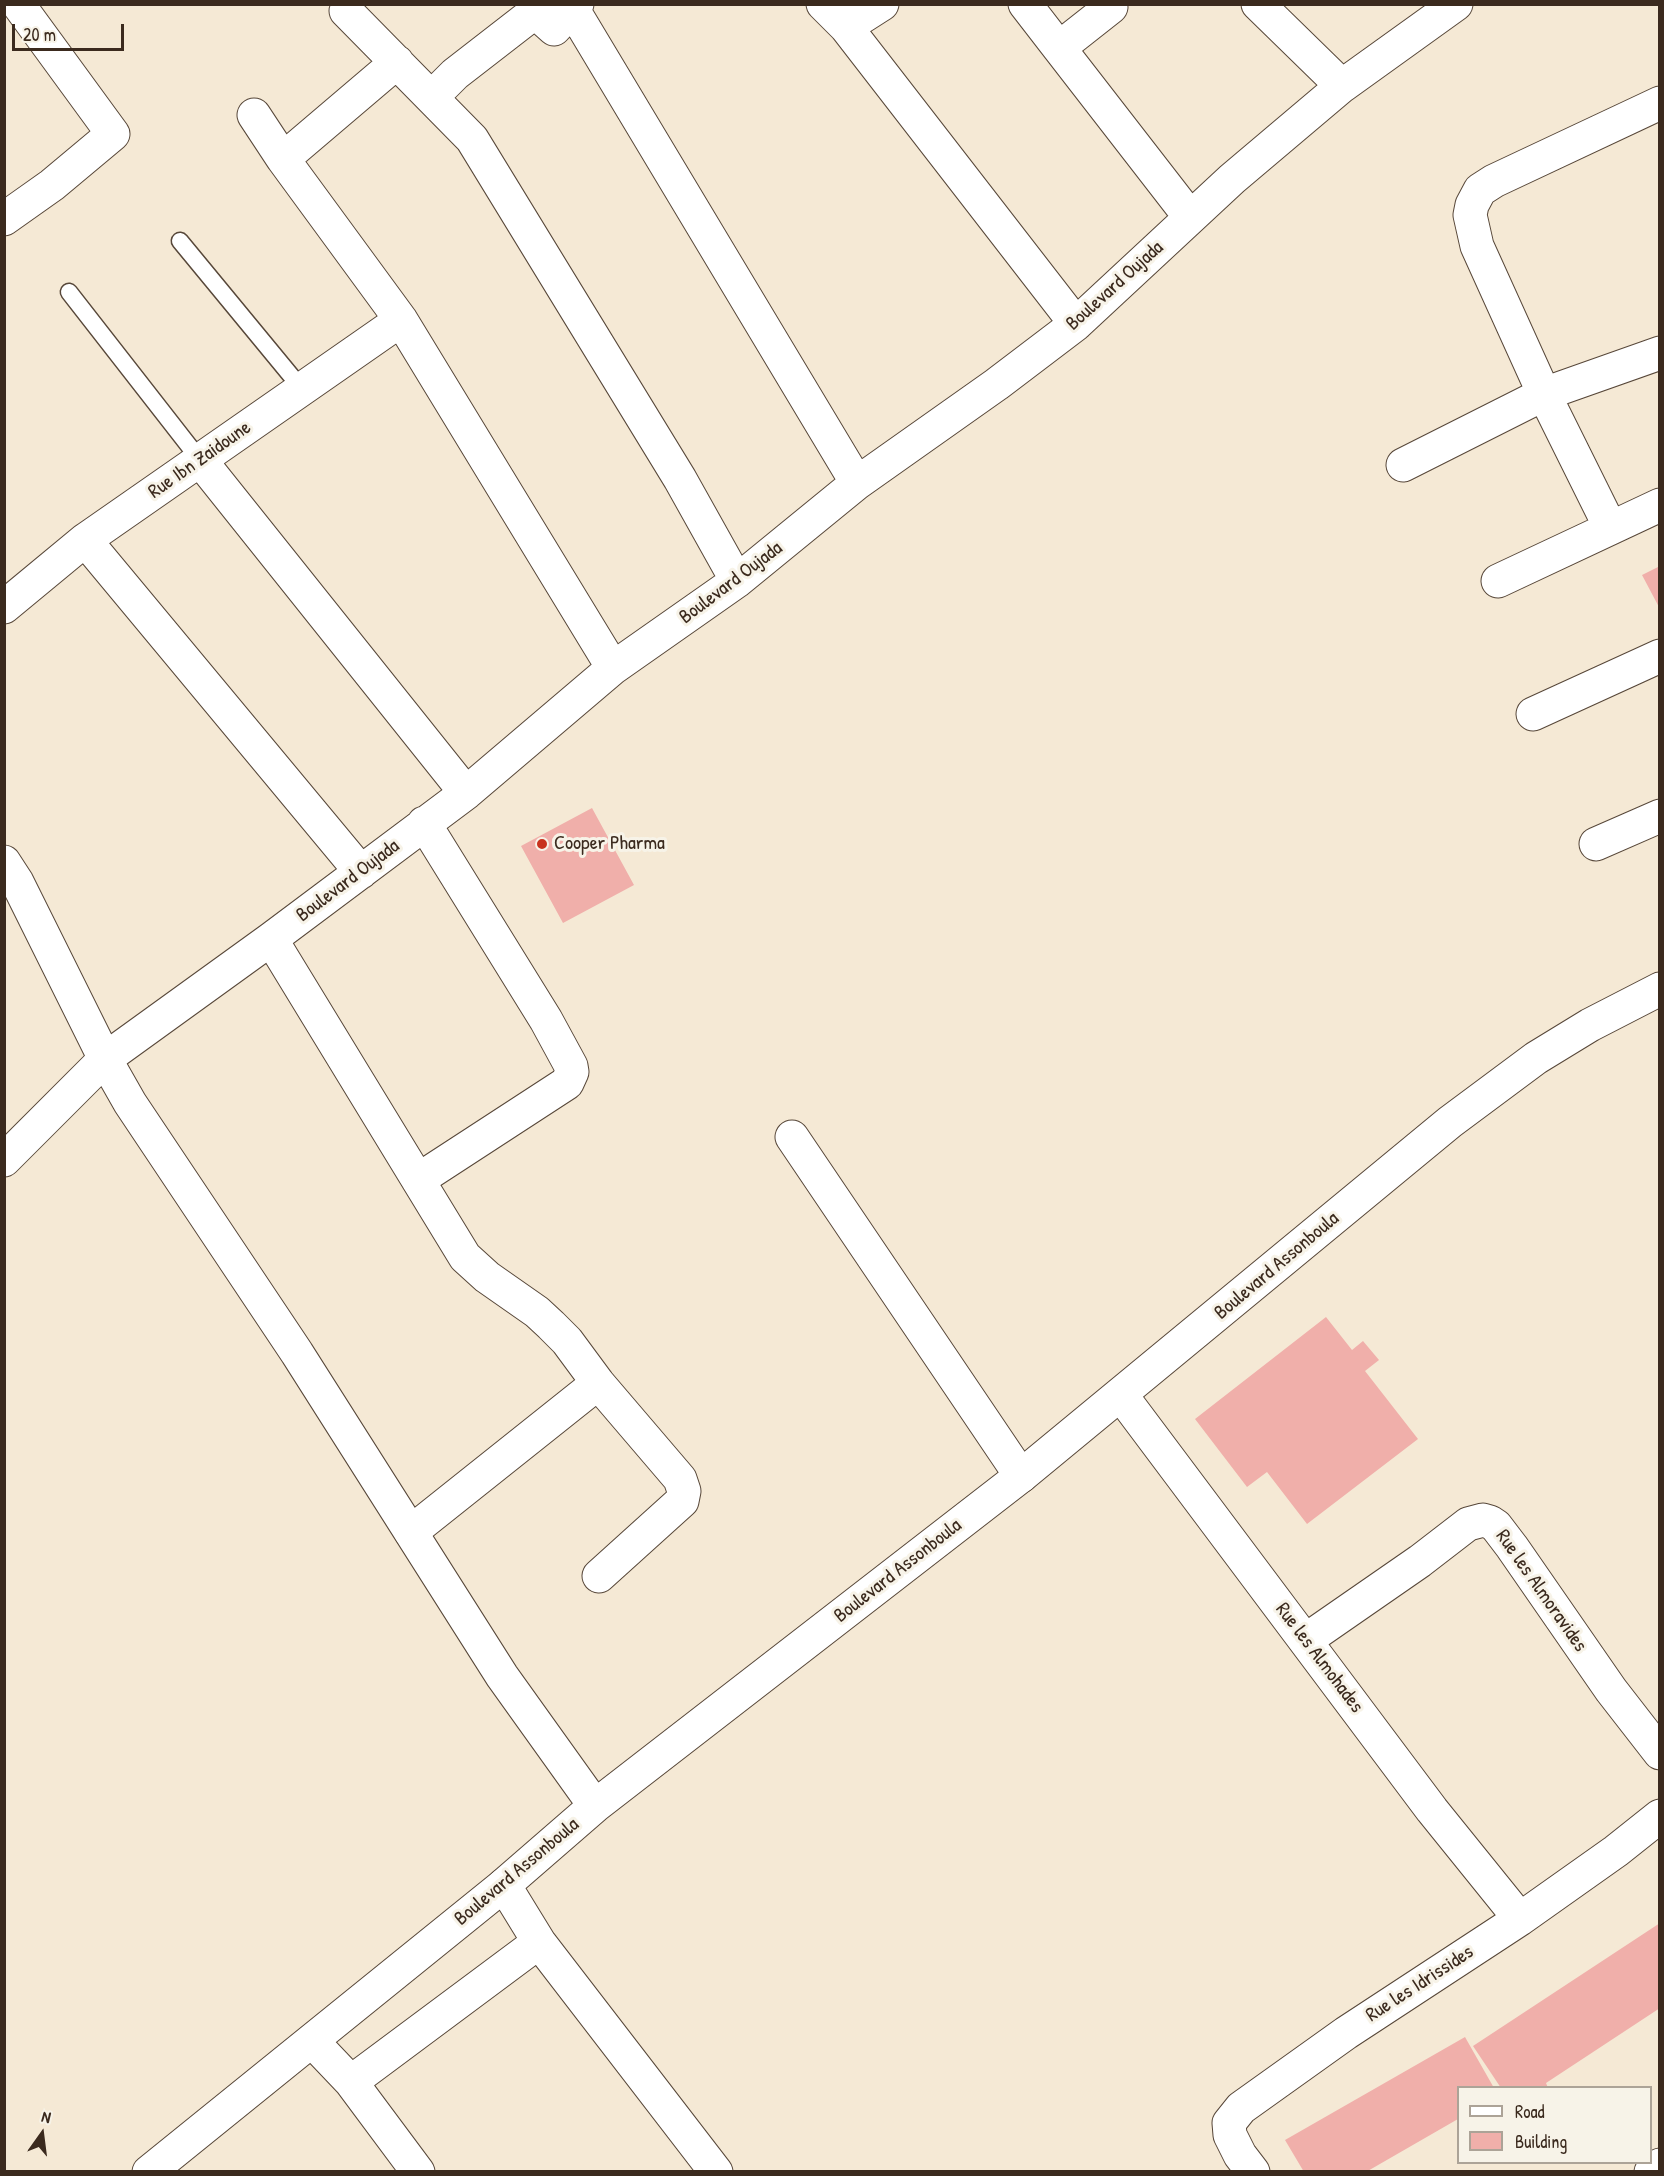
<!DOCTYPE html>
<html>
<head>
<meta charset="utf-8">
<style>
	body { margin:0 }
	#map { position:relative; width:1664px; height:2176px; overflow:hidden; background:#f5e9d5; font-family:"Patrick Hand",sans-serif }
	canvas { display:block }
	.frame { position:absolute; inset:0; border:6px solid #3b2a1e; pointer-events:none }
	.legend { position:absolute; left:1457px; top:2086px; width:195px; height:78px; box-sizing:border-box; background:#f7f3e8; border:2px solid #aca397; margin:0; padding:8px 10px; list-style:none; font-size:18px; color:#3b2a1e }
	.legend li { display:flex; align-items:center; gap:12px; height:30px }
	.legend b { width:30px; border:2px solid #aca397 }
	.north { position:absolute; left:12px; top:2104px; width:60px; height:60px; -webkit-text-stroke:4px #f7f3e8; paint-order:stroke; rotate:14deg; font-size:16px; font-weight:700; line-height:24px; text-align:center; color:#3b2a1e }
	.north::after { content:''; display:block; margin:auto; width:21px; height:27px; background:#3b2a1e; clip-path:polygon(50% 0,100% 100%,50% 72%,0 100%) }
	.scale { position:absolute; left:12px; top:24px; width:112px; height:27px; box-sizing:border-box; border:3px solid #3b2a1e; border-top:0; padding-left:8px; font-size:18px; line-height:21px; white-space:nowrap; color:#3b2a1e; -webkit-text-stroke:4px #f7f3e8; paint-order:stroke }
</style>
</head>
<body>
<div id="map">
<canvas width="1664" height="2176"></canvas>
<div class="frame"></div>
<ul class="legend">
<li><b style="height:8px;background:#fff"></b>Road</li>
<li><b style="height:16px;background:#f0afaa"></b>Building</li>
</ul>
<div class="north">N</div>
<div class="scale">20 m</div>
</div>
<script>
const ctx = document.querySelector('canvas').getContext('2d');
ctx.lineJoin = 'round';
function fill(path, color) { ctx.fillStyle = color; ctx.fill(path, 'evenodd'); }
const shape = rows => new Path2D(rows.map(r => 'M' + r).join(''));
function strokePath(path, color, width, dash) { ctx.strokeStyle = color; ctx.lineWidth = width; ctx.lineCap = dash ? 'butt' : 'round'; ctx.setLineDash(dash || []); ctx.stroke(path); }
function label(font, color, halo, rows, align = 'center') {
  ctx.font = font + ' "Patrick Hand",sans-serif'; ctx.lineWidth = 6; ctx.setLineDash([]); ctx.textBaseline = 'middle'; ctx.strokeStyle = halo; ctx.fillStyle = color; for (const [text, x, y, turn = 0] of rows) {
    ctx.save(); ctx.translate(x, y); ctx.rotate((+turn || 0) * Math.PI / 180); ctx.textAlign = isNaN(turn) ? turn : align; if (halo) ctx.strokeText(text, 0, 0); ctx.fillText(text, 0, 0); ctx.restore();
  }
}
fill(shape([
	[1660,566,1660,609,1642,575],
	[592,808,634,885,563,923,521,846],
	[1326,1317,1352,1350,1363,1341,1379,1360,1365,1371,1418,1439,1307,1524,1267,1472,1247,1487,1195,1419],
	[1660,1923,1660,2008,1546,2083,1548,2088,1501,2088,1473,2046],
	[1465,2037,1494,2088,1458,2088,1458,2119,1366,2172,1304,2172,1285,2140]
]), '#f0afaa');
const lane = shape([
	[180,241,302,389],
	[69,292,200,460]
]);
const street = shape([
	[823,4,846,27,1076,324],
	[1025,4,1059,48],
	[1258,4,1342,86],
	[1111,7,1059,48,1190,217],
	[572,8,857,483],
	[346,11,472,139,680,479,737,581],
	[846,27,882,4],
	[432,97,455,74,535,12,554,29,577,4],
	[254,115,283,159,401,320,613,668],
	[283,159,397,62],
	[4,219,52,185,113,134,18,4],
	[200,460,466,793],
	[1403,465,1544,394,1660,353],
	[1610,527,1544,394,1477,246,1470,215,1472,205,1480,190,1494,181,1660,103],
	[85,540,361,872],
	[1498,581,1660,505],
	[4,607,85,540,401,320],
	[1533,714,1660,656],
	[1596,844,1660,816],
	[271,939,465,1257,487,1277,537,1312,551,1325,567,1341,598,1383,680,1479,684,1491,682,1501,599,1576],
	[792,1137,1021,1476],
	[4,1160,105,1059,271,939,466,793,613,668,737,581,857,483,997,384,1076,324,1232,179,1342,86,1456,4],
	[418,1180,567,1083,572,1072,571,1066,546,1020,424,823],
	[1121,1395,1432,1810,1520,1919],
	[411,1532,598,1383],
	[1306,1640,1420,1561,1468,1524,1483,1520,1490,1522,1496,1526,1512,1547,1611,1690,1660,1753],
	[504,1885,539,1942,716,2172],
	[312,2041,351,2082,418,2172],
	[351,2082,539,1942],
	[1253,2172,1240,2155,1230,2135,1229,2123,1241,2108,1346,2033,1520,1919,1616,1851,1660,1816],
	[1651,2172,1660,2165]
]);
const secondary = shape([
	[4,862,17,882,105,1059,130,1103,297,1353,502,1676,595,1806],
	[149,2172,504,1885,595,1806,1021,1476,1450,1122,1536,1058,1590,1025,1660,989]
]);
strokePath(lane, '#574739', 19);
strokePath(street, '#574739', 35);
strokePath(secondary, '#574739', 35);
strokePath(lane, '#fff', 16);
strokePath(street, '#fff', 33);
strokePath(secondary, '#fff', 33);
for (const [x, y, r, color] of [
	[542,844,6,"#c8321e"]
]) { const dot = new Path2D(); dot.arc(x, y, r, 0, 2 * Math.PI); ctx.fillStyle = color; ctx.fill(dot); strokePath(dot, '#f7f3e8', 2); }
label('20px', '#3b2a1e', '#f7f3e8', [
	["Boulevard Oujada",1115,286,-42],
	["Rue Ibn Zaidoune",200,460,-35],
	["Boulevard Oujada",731,583,-37],
	["Boulevard Oujada",348,881,-37],
	["Boulevard Assonboula",1277,1266,-40],
	["Boulevard Assonboula",898,1571,-38],
	["Rue les Almoravides",1541,1591,55],
	["Rue les Almohades",1319,1658,53],
	["Boulevard Assonboula",517,1872,-40],
	["Rue les Idrissides",1420,1984,-33]
]);
label('20px', '#3b2a1e', '#f7f3e8', [
	["Cooper Pharma",554,844]
], 'left');
</script>
</body>
</html>
